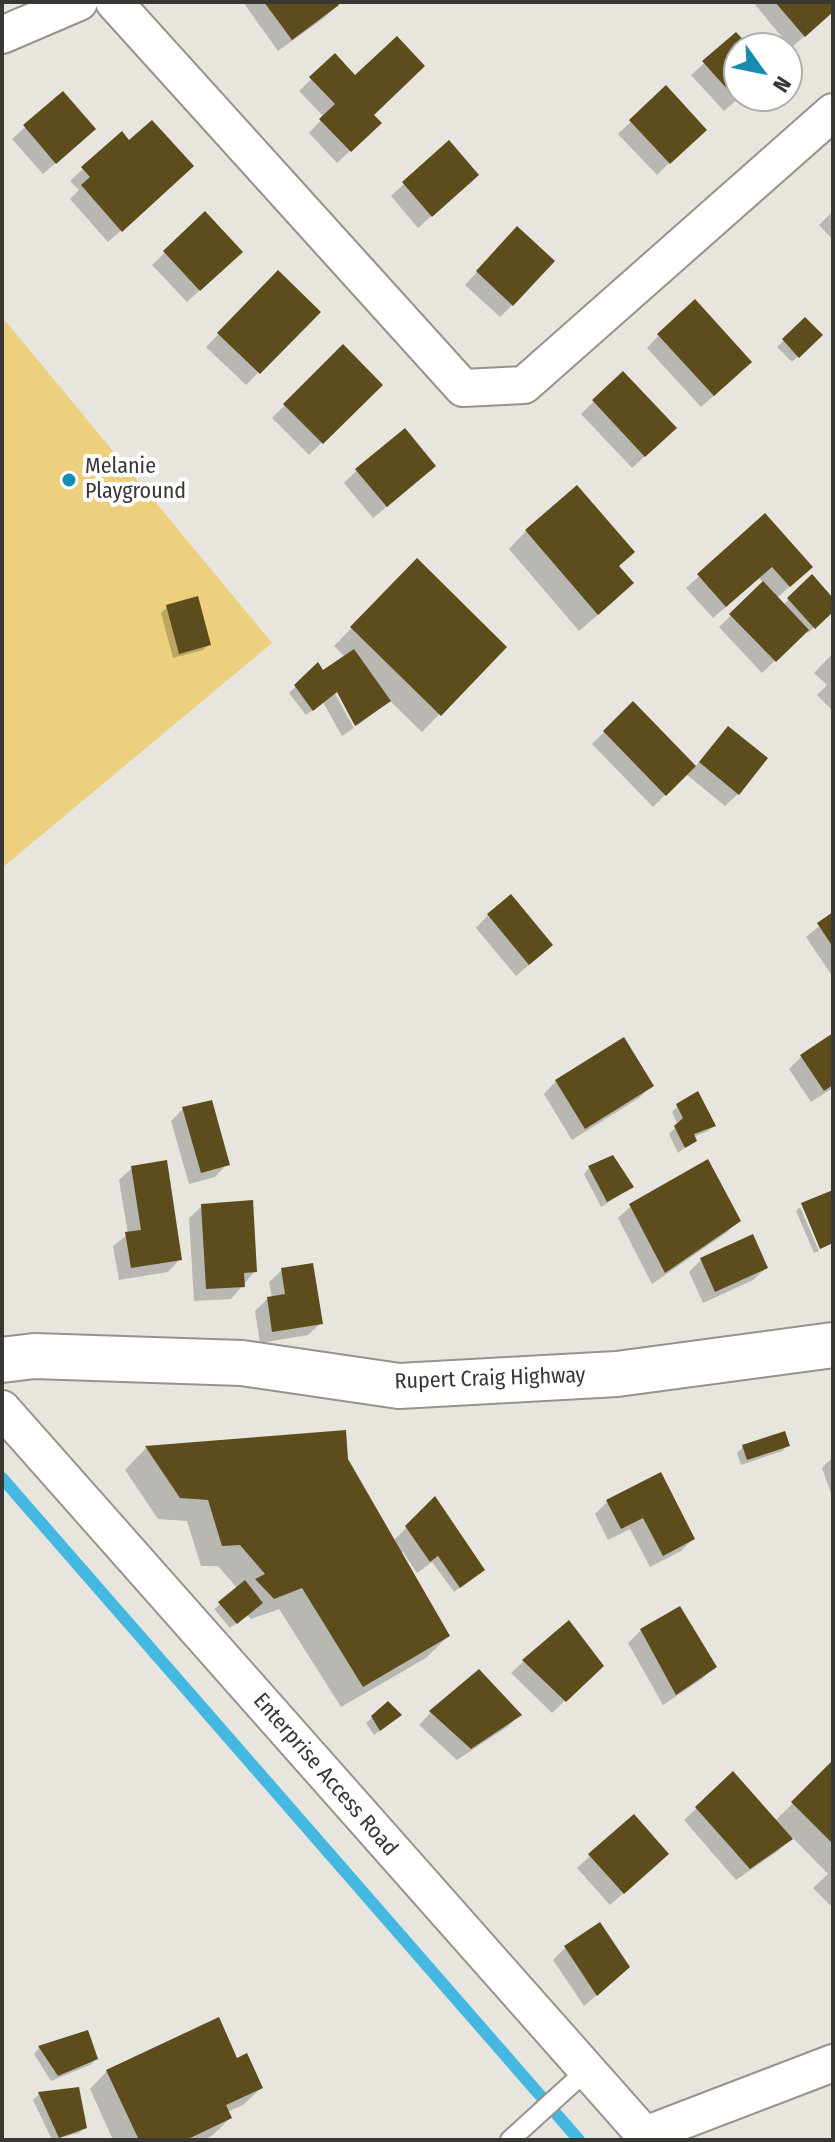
<!DOCTYPE html>
<html>
<head>
<meta charset="utf-8">
<style>
	body { margin:0 }
	#map { position:relative; width:835px; height:2142px; overflow:hidden; background:#e7e5de; font-family:"Fira Sans Condensed",sans-serif }
	canvas { display:block }
	.frame { position:absolute; inset:0; border:4px solid #383734; pointer-events:none }
	.north { position:absolute; left:723px; top:32px; width:80px; height:80px; box-sizing:border-box; background:#fff; border:2px solid #afafae; border-radius:50%; rotate:123deg; font-size:22px; font-weight:700; line-height:32px; text-align:center; color:#383734 }
	.north::after { content:''; display:block; margin:auto; width:28px; height:36px; background:#188cb0; clip-path:polygon(50% 0,100% 100%,50% 72%,0 100%) }
</style>
</head>
<body>
<div id="map">
<canvas width="835" height="2142"></canvas>
<div class="frame"></div>
<div class="north">N</div>
</div>
<script>
const ctx = document.querySelector('canvas').getContext('2d');
ctx.lineJoin = 'round';
function fill(path, color) { ctx.fillStyle = color; ctx.fill(path, 'evenodd'); }
const shape = rows => new Path2D(rows.map(r => 'M' + r).join(''));
function strokePath(path, color, width, dash) { ctx.strokeStyle = color; ctx.lineWidth = width; ctx.lineCap = dash ? 'butt' : 'round'; ctx.setLineDash(dash || []); ctx.stroke(path); }
function label(font, color, halo, rows, align = 'center') {
  ctx.font = font + ' "Fira Sans Condensed",sans-serif'; ctx.lineWidth = 8; ctx.setLineDash([]); ctx.textBaseline = 'middle'; ctx.strokeStyle = halo; ctx.fillStyle = color; for (const [text, x, y, turn = 0] of rows) {
    ctx.save(); ctx.translate(x, y); ctx.rotate((+turn || 0) * Math.PI / 180); ctx.textAlign = isNaN(turn) ? turn : align; if (halo) ctx.strokeText(text, 0, 0); ctx.fillText(text, 0, 0); ctx.restore();
  }
}
fill(shape([
	[2,317,272,643,2,868]
]), '#edd07d');
fill(shape([
	[243,2,334,2,337,5,324,18,278,51],
	[753,2,833,2,833,11,791,48],
	[736,35,748,48,739,48,741,96,724,111,691,75],
	[335,56,379,123,337,163,309,133,324,117,299,91],
	[666,88,704,129,657,175,618,134],
	[63,93,81,141,43,174,12,139],
	[129,143,179,179,108,242,70,199,79,190,70,181,83,169],
	[449,143,464,187,418,228,391,196],
	[833,211,833,240,819,225],
	[205,214,228,264,187,302,152,265],
	[505,241,512,305,500,317,465,285],
	[278,273,318,312,246,385,206,347],
	[805,319,820,335,792,362,777,347],
	[659,335,737,375,701,407,647,348],
	[343,346,380,385,309,455,272,418],
	[622,374,662,440,632,468,581,414],
	[357,470,421,478,373,518,344,483],
	[765,516,798,579,777,598,783,605,812,577,833,601,833,610,808,633,806,631,762,673,719,627,764,583,759,578,713,618,686,588],
	[526,531,618,567,614,601,579,631,509,549],
	[417,561,505,647,422,732,389,700,357,726,337,689,334,692,354,728,342,736,323,702,306,715,289,693,318,665,323,672,345,657,334,646],
	[167,607,209,644,203,650,173,658,161,613],
	[833,653,833,711,817,695,827,685,814,673],
	[633,704,695,767,728,728,738,794,725,806,686,774,653,807,592,744],
	[488,915,538,957,516,976,476,928],
	[833,915,833,977,806,937],
	[833,1036,833,1088,811,1102,789,1069,801,1057],
	[556,1081,651,1086,639,1098,572,1140,544,1094],
	[678,1106,714,1125,708,1131,693,1137,694,1140,678,1153,669,1134,678,1125,672,1112],
	[183,1109,227,1164,215,1177,189,1184,171,1121],
	[132,1168,180,1259,168,1272,119,1280,113,1246,128,1234,119,1180],
	[589,1168,632,1187,601,1207,584,1174],
	[202,1206,255,1271,231,1299,194,1301,189,1218],
	[631,1206,738,1221,726,1233,652,1284,618,1218],
	[800,1207,819,1251,814,1253,796,1211],
	[701,1260,766,1268,753,1280,703,1303,689,1272],
	[282,1270,321,1323,308,1335,260,1343,255,1311,267,1299,272,1298,269,1282],
	[344,1432,346,1460,393,1541,435,1499,482,1570,454,1592,432,1562,417,1573,403,1552,400,1554,448,1636,426,1658,341,1707,279,1609,251,1619,247,1615,230,1628,214,1609,238,1589,218,1566,201,1566,187,1521,158,1519,125,1470,146,1448],
	[788,1445,782,1451,741,1465,737,1453,743,1447],
	[833,1457,833,1499,822,1468],
	[608,1501,693,1539,681,1551,650,1567,630,1529,608,1540,595,1514],
	[641,1630,714,1667,702,1679,663,1705,628,1643],
	[524,1661,601,1666,552,1713,511,1673],
	[388,1703,393,1721,374,1735,366,1723],
	[431,1712,519,1715,507,1727,457,1760,419,1725],
	[833,1763,833,1908,813,1888,828,1874,792,1837,778,1851,736,1880,684,1820,697,1808,775,1821],
	[634,1816,654,1866,610,1905,577,1868],
	[565,1948,615,1979,584,2006,553,1960],
	[39,2048,96,2059,90,2065,51,2081,34,2054],
	[236,2060,261,2088,243,2105,227,2112,230,2118,212,2136,203,2140,113,2140,90,2089,107,2071],
	[78,2089,85,2127,79,2133,52,2140,33,2100,39,2094]
]), '#0003');
strokePath(shape([
	[2,1478,579,2140]
]), '#44b8e0', 12);
fill(shape([
	[264,2,337,2,339,5,292,40],
	[775,2,833,2,833,12,805,37],
	[736,32,751,48,739,48,739,96,742,96,737,100,702,61],
	[397,36,425,66,374,115,382,123,351,152,319,119,335,104,309,77,335,53,355,75],
	[666,85,707,130,670,164,629,120],
	[63,91,96,129,56,164,23,125],
	[152,120,194,166,122,232,81,185,90,177,81,167,122,131,129,140],
	[449,140,479,175,432,217,402,182],
	[205,211,243,252,200,291,163,251],
	[517,226,555,261,513,306,476,271],
	[278,270,321,312,260,374,217,333],
	[695,299,752,362,714,396,657,334],
	[805,317,823,335,799,358,782,339],
	[343,344,383,385,323,444,283,404],
	[623,371,677,428,645,457,592,400],
	[405,428,436,466,387,507,355,469],
	[577,485,635,552,619,566,634,583,598,615,525,530],
	[765,513,813,567,790,587,772,567,726,607,697,574],
	[417,558,507,647,441,716,350,627],
	[812,574,833,598,833,612,815,629,787,598],
	[763,581,809,630,776,662,729,614],
	[198,596,211,645,179,654,166,605],
	[354,649,391,701,355,726,337,692,313,711,294,685,318,662,323,670],
	[633,701,696,766,666,796,603,731],
	[728,726,768,758,739,795,699,762],
	[511,894,553,945,529,965,487,914],
	[833,912,833,947,817,923],
	[833,1033,833,1085,824,1091,800,1055],
	[624,1037,654,1086,585,1129,555,1080],
	[698,1091,716,1126,694,1134,697,1141,685,1148,674,1126,683,1118,676,1104],
	[212,1100,230,1165,201,1173,182,1107],
	[613,1155,634,1187,607,1202,588,1166],
	[708,1159,741,1221,665,1273,629,1204],
	[167,1160,182,1260,131,1268,125,1232,141,1230,131,1166],
	[833,1190,833,1243,820,1249,801,1203],
	[253,1200,257,1272,244,1273,245,1287,206,1289,201,1204],
	[753,1234,768,1268,715,1292,700,1258],
	[313,1263,323,1324,272,1332,267,1297,285,1294,281,1268],
	[346,1430,348,1459,450,1636,363,1687,302,1588,274,1599,255,1579,265,1574,240,1545,222,1546,208,1500,180,1498,145,1446],
	[785,1431,790,1446,747,1460,742,1445],
	[661,1472,695,1539,663,1556,643,1518,621,1529,606,1500],
	[435,1496,485,1570,460,1588,438,1556,430,1562,405,1526],
	[245,1580,263,1603,237,1624,218,1602],
	[680,1606,717,1667,676,1695,640,1629],
	[569,1620,604,1666,566,1702,522,1660],
	[479,1669,522,1715,471,1749,429,1711],
	[388,1701,402,1715,380,1731,371,1716],
	[833,1760,833,1844,791,1802],
	[733,1771,793,1839,750,1869,695,1807],
	[634,1814,669,1854,624,1894,588,1854],
	[600,1922,630,1967,597,1996,564,1946],
	[219,2017,237,2058,247,2053,263,2088,226,2105,232,2118,186,2140,139,2140,106,2070],
	[88,2030,98,2059,58,2076,38,2046],
	[79,2087,87,2128,59,2138,38,2092]
]), '#5e4d1c');
const lane = shape([
	[510,2140,587,2070]
]);
const street = shape([
	[114,2,463,388,524,385,833,112],
	[2,35,79,2],
	[2,1409,649,2140],
	[645,2135,833,2063]
]);
const primary = shape([
	[2,1360,34,1356,242,1363,399,1386,617,1374,833,1345]
]);
strokePath(lane, '#96938d', 22);
strokePath(street, '#96938d', 40);
strokePath(primary, '#96938d', 48);
strokePath(lane, '#fff', 18);
strokePath(street, '#fff', 36);
strokePath(primary, '#fff', 44);
for (const [x, y, r, color] of [
	[69,480,8,"#188cb0"]
]) { const dot = new Path2D(); dot.arc(x, y, r, 0, 2 * Math.PI); ctx.fillStyle = color; ctx.fill(dot); strokePath(dot, '#fff', 3); }
label('22px', '#383734', '#fff', [
	["Melanie",85,467],
	["Playground",85,492]
], 'left');
label('22px', '#383734', '#fff', [
	["Rupert Craig Highway",490,1379,-2],
	["Enterprise Access Road",325,1775,49]
]);
</script>
</body>
</html>
